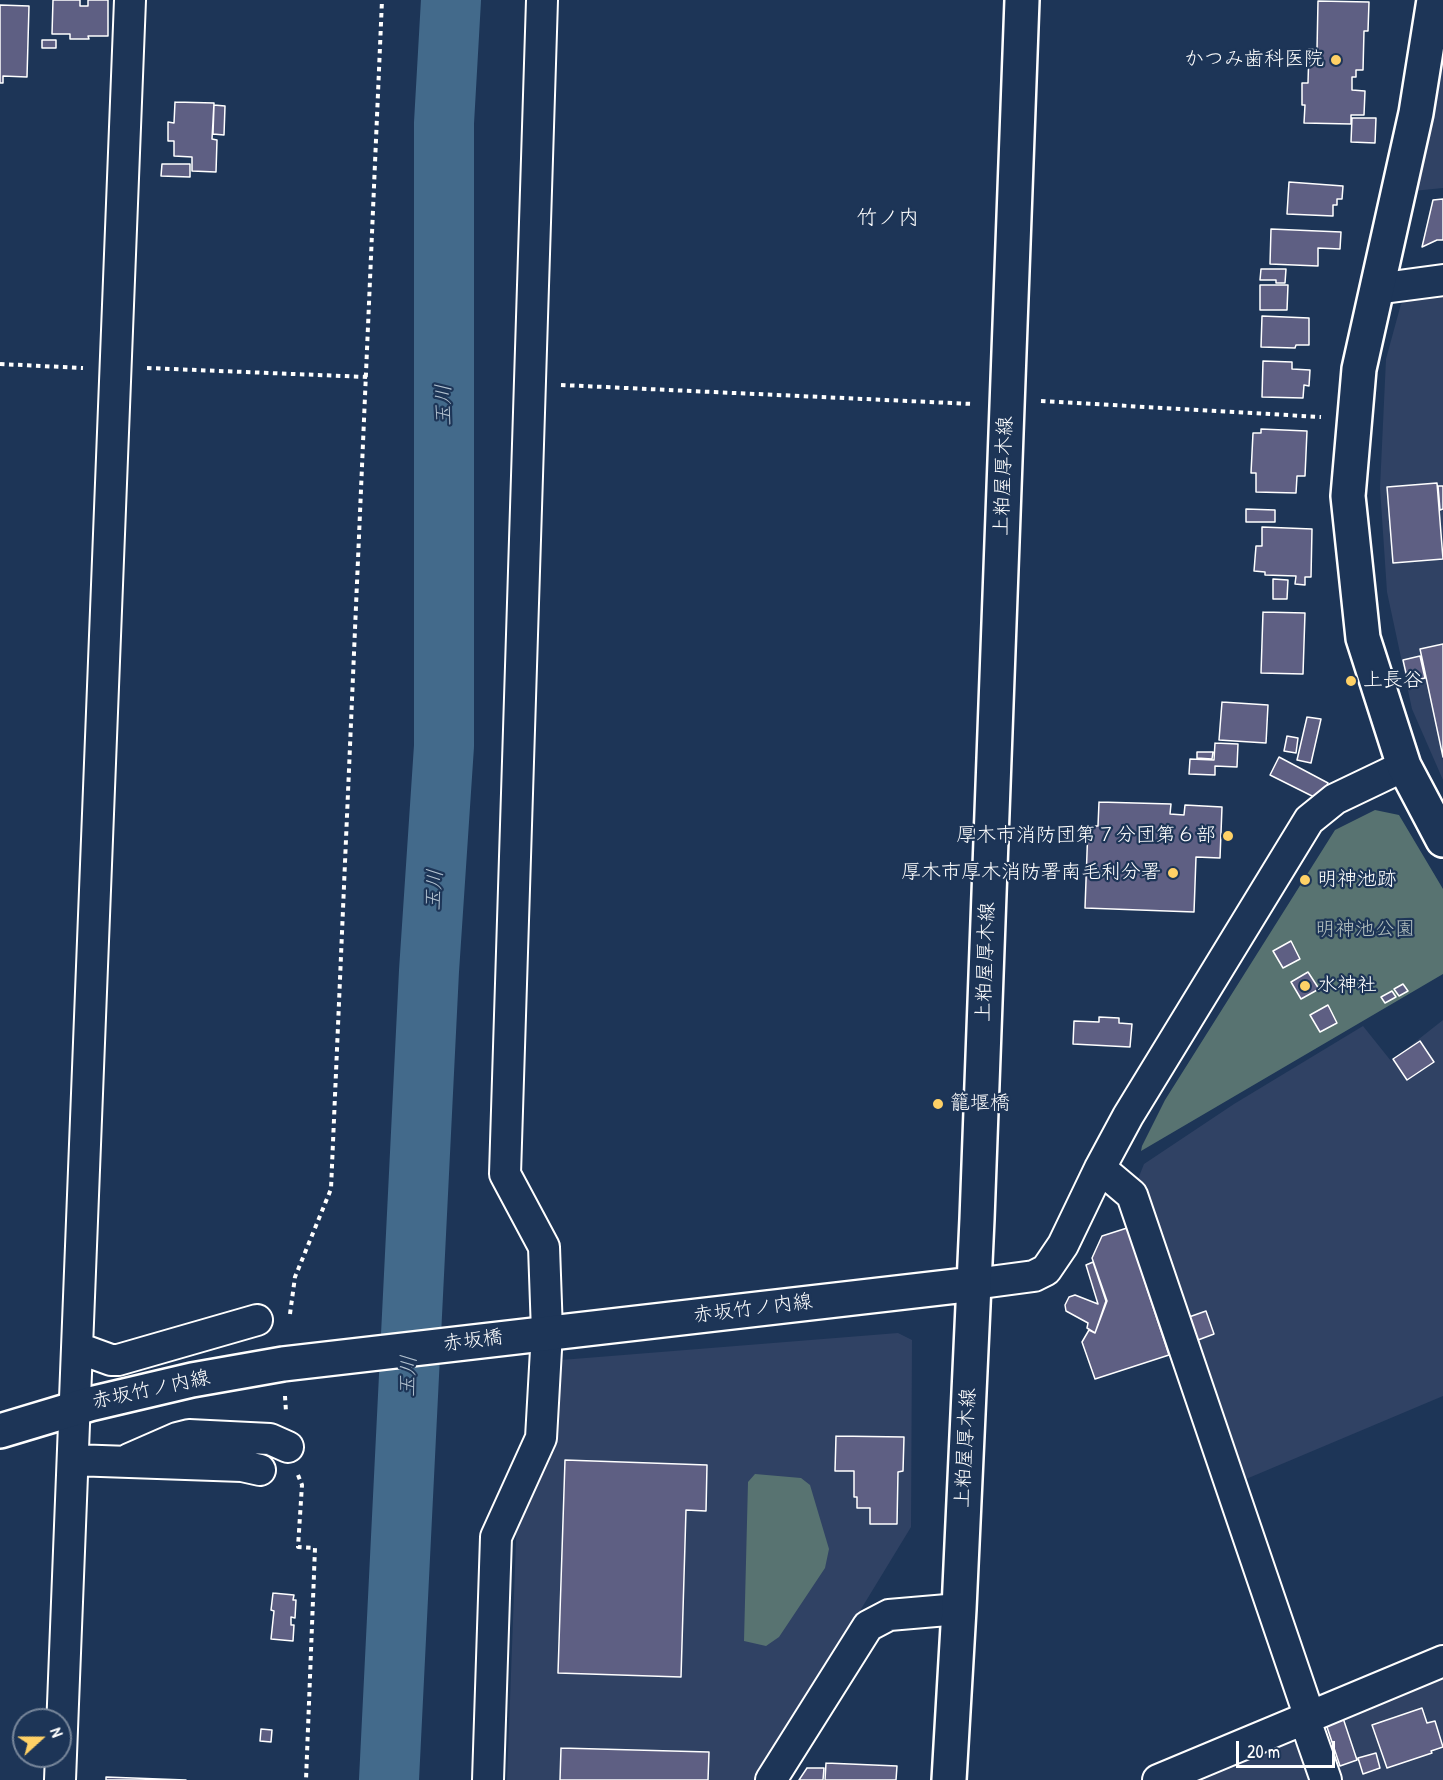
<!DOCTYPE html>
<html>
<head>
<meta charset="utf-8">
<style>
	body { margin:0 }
	#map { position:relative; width:1443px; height:1780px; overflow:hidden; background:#1d3557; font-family:"Patrick Hand",sans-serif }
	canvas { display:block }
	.north { position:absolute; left:12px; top:1708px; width:60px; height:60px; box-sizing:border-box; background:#1d3557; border:2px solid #77869a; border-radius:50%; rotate:69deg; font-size:16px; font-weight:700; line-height:24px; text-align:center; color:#fff }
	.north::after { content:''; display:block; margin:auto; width:21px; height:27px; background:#ffd166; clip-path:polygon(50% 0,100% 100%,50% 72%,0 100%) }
	.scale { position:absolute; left:1236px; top:1741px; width:99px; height:27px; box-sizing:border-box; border:3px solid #fff; border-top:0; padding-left:8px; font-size:18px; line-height:21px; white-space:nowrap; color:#fff; -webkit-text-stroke:4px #1d3557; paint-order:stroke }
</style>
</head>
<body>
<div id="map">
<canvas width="1443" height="1780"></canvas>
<div class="north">N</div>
<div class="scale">20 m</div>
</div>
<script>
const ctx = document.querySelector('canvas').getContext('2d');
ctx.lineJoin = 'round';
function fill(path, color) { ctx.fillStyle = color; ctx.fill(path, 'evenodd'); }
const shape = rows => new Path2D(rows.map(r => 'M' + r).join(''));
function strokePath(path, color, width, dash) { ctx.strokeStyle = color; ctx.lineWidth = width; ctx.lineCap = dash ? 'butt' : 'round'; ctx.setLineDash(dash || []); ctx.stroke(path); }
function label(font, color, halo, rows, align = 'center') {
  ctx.font = font + ' "Patrick Hand","Klee One",sans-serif'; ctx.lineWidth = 4.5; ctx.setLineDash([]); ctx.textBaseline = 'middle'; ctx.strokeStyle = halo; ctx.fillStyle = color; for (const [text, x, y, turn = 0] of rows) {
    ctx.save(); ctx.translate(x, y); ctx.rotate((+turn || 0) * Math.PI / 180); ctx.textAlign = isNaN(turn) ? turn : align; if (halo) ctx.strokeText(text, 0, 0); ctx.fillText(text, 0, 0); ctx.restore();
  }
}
fill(shape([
	[1443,32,1443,188,1413,191],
	[1443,291,1443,780,1412,709,1387,592,1380,488,1386,359,1401,304,1411,297],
	[1443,1020,1443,1396,1239,1482,1138,1179,1144,1164,1234,1104,1363,1026,1391,1061],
	[898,1333,912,1340,911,1527,757,1780,507,1780,517,1514,556,1367,561,1360],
	[1443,1668,1443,1780,1342,1780,1321,1721],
	[1288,1738,1303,1750,1313,1780,1187,1780]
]), '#304264');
fill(shape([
	[1375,810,1399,815,1443,889,1443,974,1141,1151,1142,1146,1165,1100,1335,830],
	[755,1474,801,1478,810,1485,829,1549,825,1568,779,1637,766,1646,744,1641,748,1482]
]), '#587371');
strokePath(shape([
	[389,1780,429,971,444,746,444,123,451,0]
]), '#436a8b', 60);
const building = shape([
	[53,0,80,0,80,6,88,6,88,0,108,0,108,36,88,36,89,39,70,39,70,34,52,34,53,0],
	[1318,1,1369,2,1368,31,1364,31,1363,70,1356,70,1356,77,1352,77,1352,90,1365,91,1364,115,1351,115,1351,124,1304,123,1305,105,1302,105,1302,83,1308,83,1309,49,1317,50,1318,1],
	[0,5,29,6,27,77,3,76,3,83,0,83,0,5],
	[42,40,56,40,56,48,42,48,42,40],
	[175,102,214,103,212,139,217,140,216,172,192,171,192,157,174,156,174,141,168,141,168,122,174,123,175,102],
	[214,105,225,106,224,135,213,134,214,105],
	[1352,118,1376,118,1375,143,1351,142,1352,118],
	[162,164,190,164,190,177,161,176,162,164],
	[1289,182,1343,186,1342,199,1337,199,1337,205,1333,205,1333,216,1287,214,1289,182],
	[1443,199,1443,240,1437,240,1422,247,1433,200,1443,199],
	[1271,229,1341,232,1340,249,1318,248,1318,266,1270,264,1271,229],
	[1261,269,1286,269,1285,283,1276,283,1276,280,1260,280,1261,269],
	[1260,285,1288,285,1287,310,1260,310,1260,285],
	[1262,316,1309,318,1309,345,1296,345,1295,348,1261,347,1262,316],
	[1263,361,1292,362,1292,369,1310,370,1309,386,1304,385,1303,398,1262,397,1263,361],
	[1261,429,1307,431,1305,476,1297,476,1296,493,1256,492,1256,473,1251,473,1253,433,1261,433,1261,429],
	[1437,483,1443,559,1393,563,1387,487,1437,483],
	[1438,486,1443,486,1443,509,1440,510,1438,486],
	[1246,509,1275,510,1275,522,1246,522,1246,509],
	[1262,527,1312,529,1311,577,1305,577,1305,585,1295,584,1296,576,1265,575,1265,572,1254,571,1256,546,1262,546,1262,527],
	[1273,579,1288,580,1287,599,1273,599,1273,579],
	[1263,612,1305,613,1303,674,1261,673,1263,612],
	[1443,644,1443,757,1420,649,1443,644],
	[1420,656,1425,678,1408,682,1403,660,1420,656],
	[1222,702,1268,705,1266,743,1219,740,1222,702],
	[1307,717,1321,719,1311,763,1297,760,1307,717],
	[1287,736,1298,738,1296,753,1284,751,1287,736],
	[1215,743,1238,744,1237,767,1215,766,1215,775,1189,774,1190,759,1214,760,1215,743],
	[1197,752,1213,752,1212,759,1197,758,1197,752],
	[1279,757,1328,783,1320,800,1270,775,1279,757],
	[1099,802,1171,804,1170,814,1184,815,1185,805,1222,807,1220,858,1196,857,1194,912,1085,908,1088,826,1098,826,1099,802],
	[1291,941,1300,959,1283,968,1273,951,1291,941],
	[1308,972,1319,989,1301,999,1291,982,1308,972],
	[1403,984,1408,991,1399,996,1394,989,1403,984],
	[1392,991,1396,997,1385,1003,1381,997,1392,991],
	[1328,1005,1337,1023,1320,1032,1310,1015,1328,1005],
	[1099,1017,1119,1018,1119,1023,1132,1024,1130,1047,1073,1044,1074,1021,1099,1022,1099,1017],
	[1420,1041,1434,1062,1407,1080,1393,1059,1420,1041],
	[1127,1228,1169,1355,1095,1379,1082,1342,1089,1330,1095,1333,1107,1301,1092,1258,1102,1236,1127,1228],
	[1093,1262,1106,1301,1095,1333,1087,1328,1088,1323,1066,1311,1065,1305,1069,1297,1075,1295,1098,1304,1086,1265,1093,1262],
	[1206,1311,1214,1334,1198,1340,1189,1317,1206,1311],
	[836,1436,904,1437,903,1471,898,1472,897,1524,870,1524,870,1508,857,1508,857,1497,854,1497,854,1471,835,1471,836,1436],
	[565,1460,707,1465,706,1511,686,1510,681,1677,558,1673,565,1460],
	[273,1593,294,1595,293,1600,296,1600,295,1618,291,1617,291,1625,294,1625,293,1641,271,1639,274,1611,271,1610,273,1593],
	[1422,1708,1427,1723,1435,1721,1443,1747,1431,1751,1432,1753,1387,1768,1372,1725,1422,1708],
	[1341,1712,1357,1760,1340,1766,1324,1718,1341,1712],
	[261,1729,272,1730,271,1742,260,1741,261,1729],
	[561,1748,709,1752,708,1780,560,1780,561,1748],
	[1376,1753,1380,1768,1363,1774,1358,1758,1376,1753],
	[826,1763,897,1766,896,1780,825,1780,826,1763],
	[807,1768,824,1768,823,1780,799,1780,807,1768],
	[106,1777,186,1780,106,1780,106,1777]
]);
fill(building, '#5e5f83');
strokePath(building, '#fff', 1.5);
const street = shape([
	[1376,289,1443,280],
	[1100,1168,1132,1195,1306,1706,1305,1720,1326,1780],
	[974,1284,1034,1276,1046,1270,1063,1245,1100,1168,1128,1116,1309,820,1335,799,1404,766],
	[78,1348,111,1360,118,1360,257,1320],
	[129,1459,177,1438,189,1435,270,1439,288,1447],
	[73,1460,242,1466,260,1470],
	[60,1780,130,0],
	[488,1780,496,1537,541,1438,547,1332,544,1247,505,1174,542,0],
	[771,1780,868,1626,889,1615,959,1609],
	[1158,1780,1443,1661]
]);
const secondary = shape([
	[1434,0,1416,113,1359,369,1348,496,1363,638,1404,766,1443,840],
	[0,1431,90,1404,192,1380,283,1364,974,1284],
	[949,1780,959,1609,977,1219,1022,0]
]);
strokePath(street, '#fff', 34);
strokePath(secondary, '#fff', 38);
strokePath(shape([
	[0,364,83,368],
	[147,368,367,377],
	[561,385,973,404],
	[1041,401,1321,417],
	[290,1314,295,1277,331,1189,382,0],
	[285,1396,286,1412],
	[298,1475,302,1485,298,1547,315,1548,306,1780]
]), '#fff', 4, [4.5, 4.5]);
strokePath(street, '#1d3557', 30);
strokePath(secondary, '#1d3557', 33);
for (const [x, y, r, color] of [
	[1336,60,6,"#ffd166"],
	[1351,681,6,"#ffd166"],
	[1228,836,6,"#ffd166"],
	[1173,873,6,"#ffd166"],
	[1305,880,6,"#ffd166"],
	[1305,986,6,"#ffd166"],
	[938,1104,6,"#ffd166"]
]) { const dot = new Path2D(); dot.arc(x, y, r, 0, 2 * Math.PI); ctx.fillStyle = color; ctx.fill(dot); strokePath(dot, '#1d3557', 2); }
label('20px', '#fff', '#1d3557', [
	["かつみ歯科医院",1324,60,"right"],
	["上長谷",1363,681],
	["厚木市消防団第７分団第６部",1216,836,"right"],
	["厚木市厚木消防署南毛利分署",1161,873,"right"],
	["明神池跡",1317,880],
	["水神社",1317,986],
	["籠堰橋",950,1104]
], 'left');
label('20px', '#fff', '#1d3557', [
	["上粕屋厚木線",1004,476,-88],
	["上粕屋厚木線",986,962,-88],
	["赤坂竹ノ内線",753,1309,-7],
	["赤坂橋",473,1341,-7],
	["赤坂竹ノ内線",151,1390,-12],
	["上粕屋厚木線",966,1448,-87]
]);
label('20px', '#b4c0bf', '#1d3557', [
	["明神池公園",1365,930]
]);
label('21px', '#fff', '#1d3557', [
	["竹ノ内",888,218]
]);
label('italic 21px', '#b4c3d1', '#1d3557', [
	["玉川",444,405,-90],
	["玉川",435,890,-86],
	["玉川",409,1376,-87]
]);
</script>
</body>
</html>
